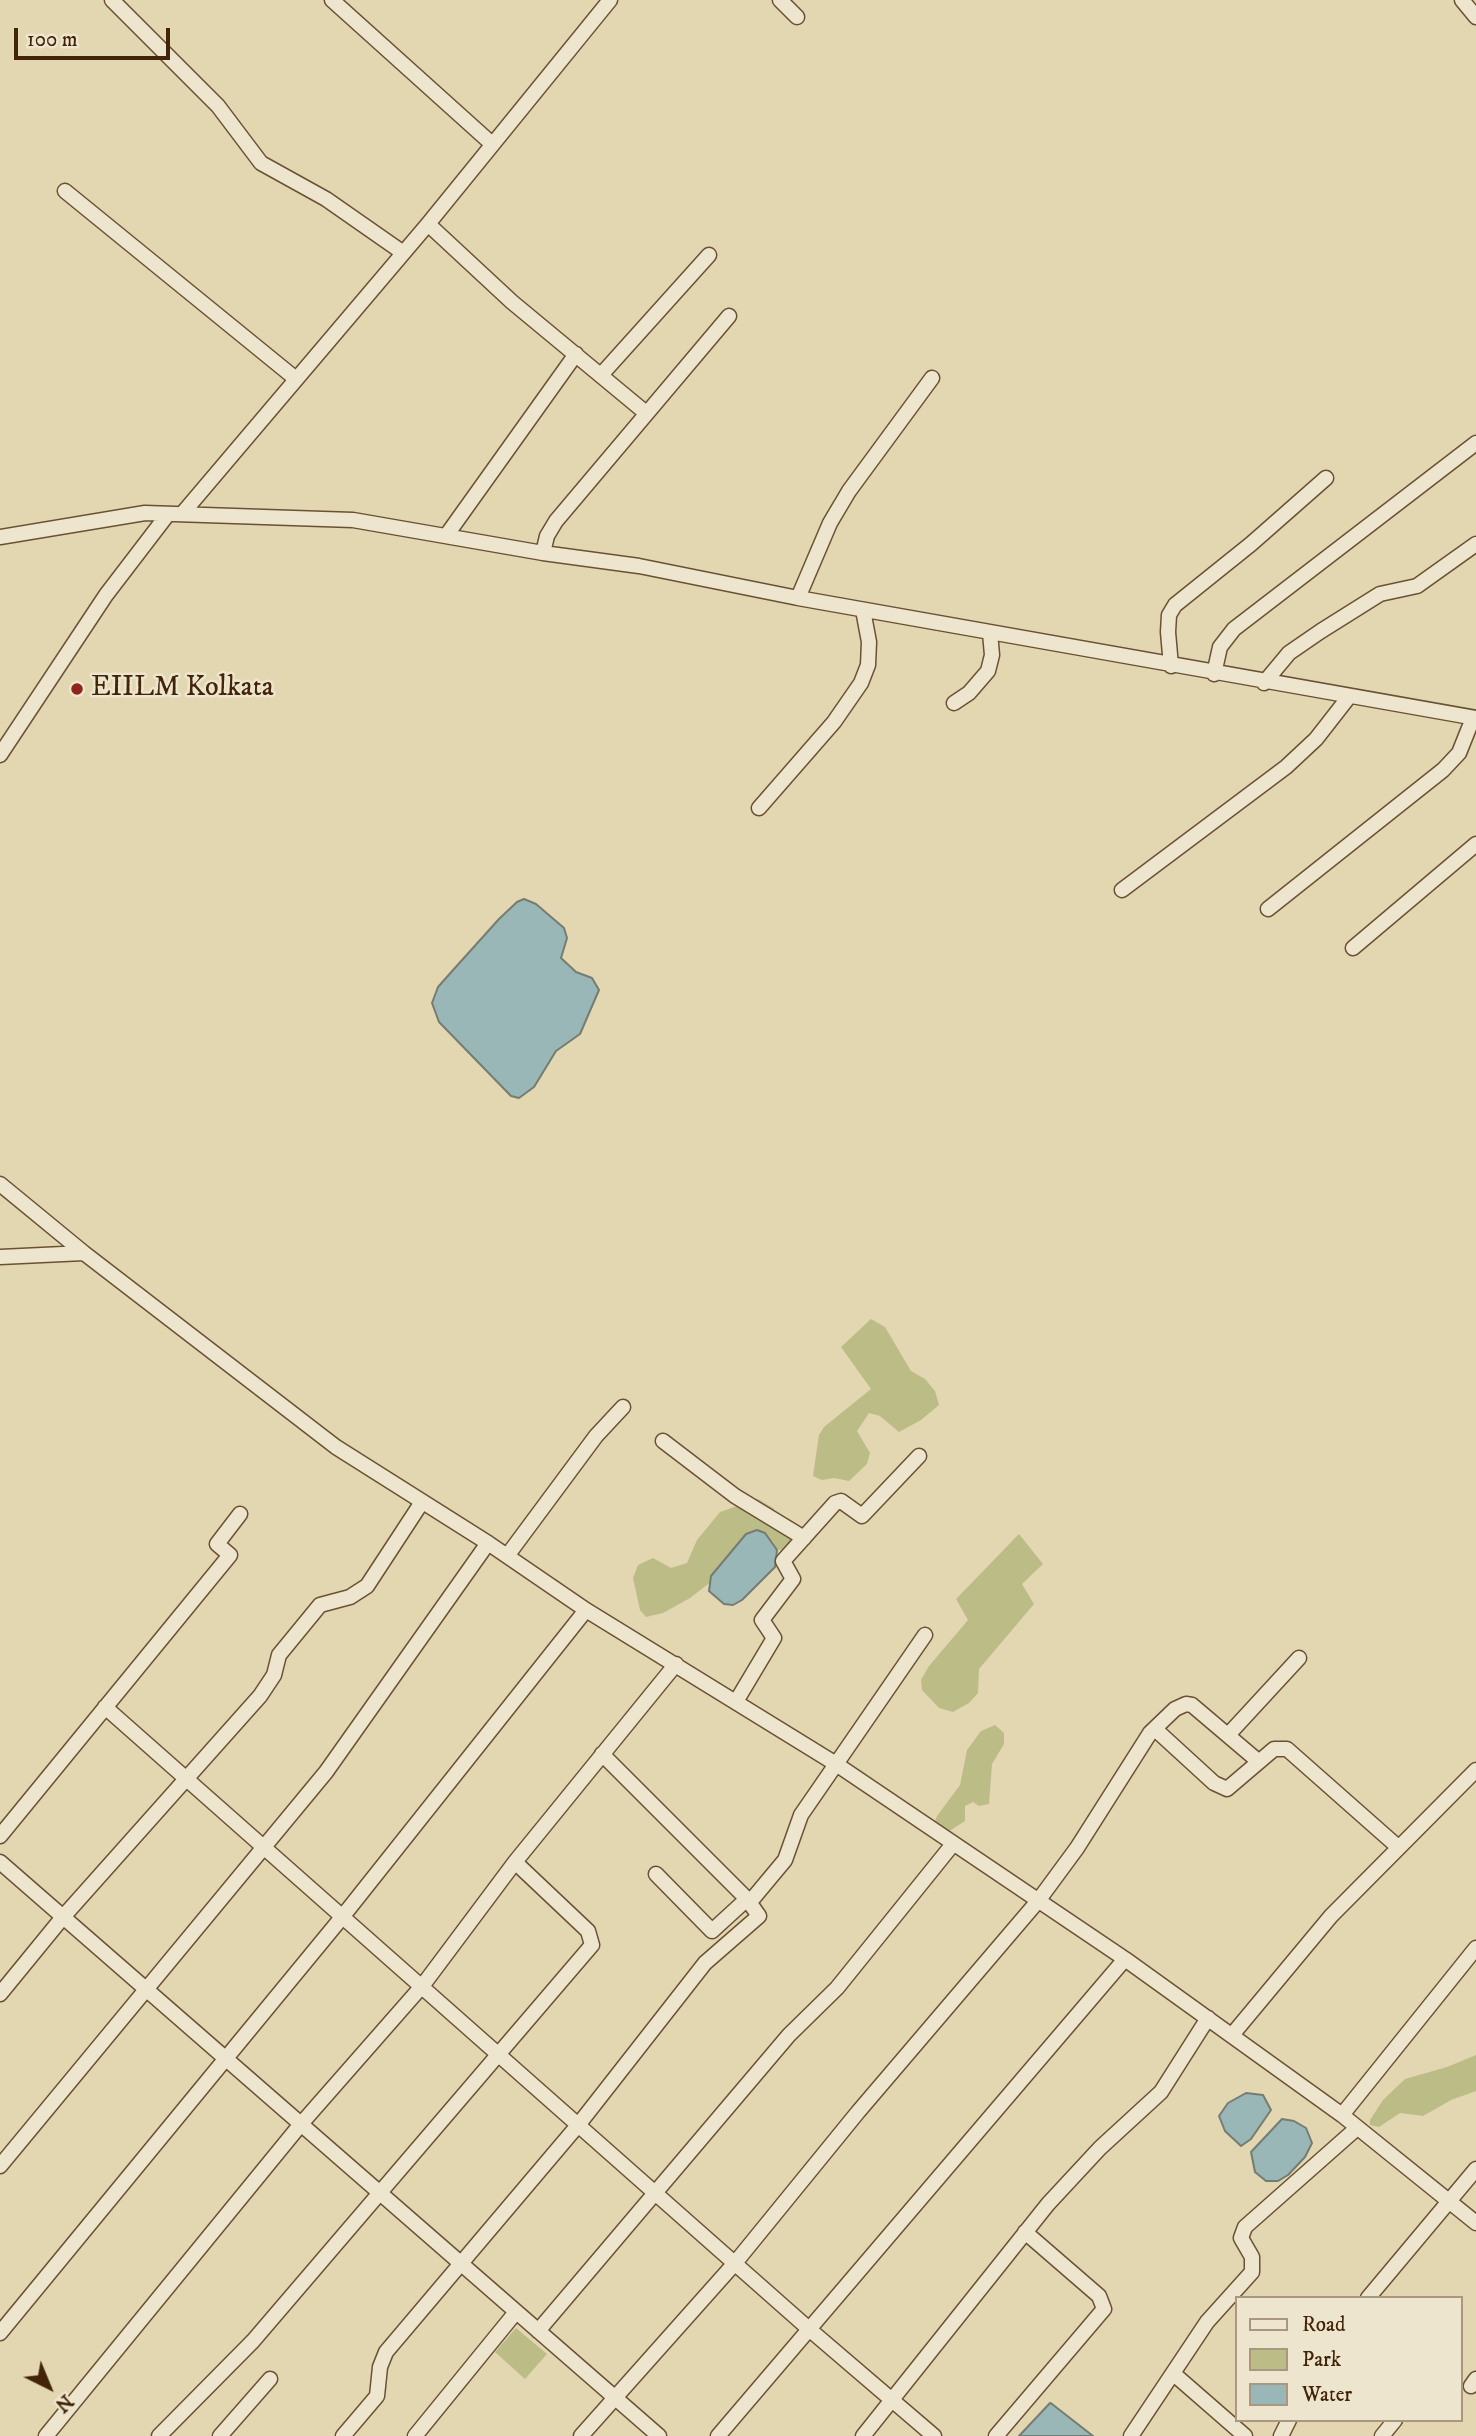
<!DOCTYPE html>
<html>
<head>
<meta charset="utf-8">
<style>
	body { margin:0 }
	#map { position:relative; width:1476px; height:2436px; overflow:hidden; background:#e3d7b2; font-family:"IM FELL DW Pica",serif }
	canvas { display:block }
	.legend { position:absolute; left:1235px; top:2296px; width:228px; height:126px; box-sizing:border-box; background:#ede5cd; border:2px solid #a9987f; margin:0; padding:9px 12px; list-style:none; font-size:21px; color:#422409 }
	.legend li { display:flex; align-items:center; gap:14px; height:35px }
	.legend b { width:35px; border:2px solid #a9987f }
	.north { position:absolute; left:14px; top:2352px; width:70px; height:70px; -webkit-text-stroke:5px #ede5cd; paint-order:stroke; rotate:137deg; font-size:19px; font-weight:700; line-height:28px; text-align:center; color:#422409 }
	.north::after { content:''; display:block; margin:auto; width:24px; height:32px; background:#422409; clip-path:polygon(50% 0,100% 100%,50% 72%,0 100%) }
	.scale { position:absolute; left:14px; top:28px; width:156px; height:32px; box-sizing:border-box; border:4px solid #422409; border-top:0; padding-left:9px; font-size:21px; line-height:24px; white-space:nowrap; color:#422409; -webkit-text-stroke:5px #ede5cd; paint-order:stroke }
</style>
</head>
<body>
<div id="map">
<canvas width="1476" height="2436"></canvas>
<ul class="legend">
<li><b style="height:9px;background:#ede5cd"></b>Road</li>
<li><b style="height:19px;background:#bcbc87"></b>Park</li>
<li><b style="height:19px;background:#99b7b7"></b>Water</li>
</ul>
<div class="north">N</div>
<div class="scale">100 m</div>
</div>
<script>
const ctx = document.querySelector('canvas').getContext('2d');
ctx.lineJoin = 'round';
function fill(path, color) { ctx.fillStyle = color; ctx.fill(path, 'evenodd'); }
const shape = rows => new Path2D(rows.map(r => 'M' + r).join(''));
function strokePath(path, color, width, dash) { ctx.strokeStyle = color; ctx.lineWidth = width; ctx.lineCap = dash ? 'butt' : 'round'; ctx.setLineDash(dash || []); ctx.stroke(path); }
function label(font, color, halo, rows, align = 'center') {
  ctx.font = font + ' "IM FELL DW Pica",serif'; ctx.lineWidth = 5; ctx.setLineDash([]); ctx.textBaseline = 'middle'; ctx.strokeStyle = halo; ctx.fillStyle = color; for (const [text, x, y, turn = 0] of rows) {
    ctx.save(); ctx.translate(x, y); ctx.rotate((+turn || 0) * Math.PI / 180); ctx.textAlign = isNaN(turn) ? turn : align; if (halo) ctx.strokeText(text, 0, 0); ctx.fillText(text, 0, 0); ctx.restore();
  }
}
fill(shape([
	[871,1319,885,1327,911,1371,925,1379,935,1391,939,1405,921,1420,899,1432,880,1416,869,1413,857,1431,870,1453,867,1464,849,1481,834,1478,822,1480,813,1476,819,1435,824,1427,871,1389,841,1347],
	[758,1499,773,1508,796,1537,785,1549,777,1550,765,1533,733,1565,690,1598,663,1613,646,1617,640,1610,633,1578,638,1565,653,1558,671,1568,687,1563,697,1540,720,1512],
	[1019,1534,1043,1564,1022,1584,1034,1604,979,1669,978,1693,969,1703,953,1712,939,1708,922,1690,921,1680,929,1666,968,1620,956,1599],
	[995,1725,1004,1733,1004,1744,992,1764,989,1804,979,1806,973,1802,965,1806,965,1821,948,1832,935,1821,937,1816,960,1785,967,1750,981,1731],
	[1476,2055,1476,2091,1451,2100,1423,2116,1400,2113,1379,2127,1370,2125,1370,2120,1383,2100,1405,2079,1447,2067],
	[516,2328,547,2354,525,2379,495,2352]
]), '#bcbc87');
const water = shape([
	[524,899,536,904,564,928,567,938,561,958,576,972,592,978,599,990,580,1034,556,1051,534,1087,519,1098,511,1096,439,1022,432,1003,438,987,454,969,499,919,517,902,524,899],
	[757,1530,765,1533,777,1550,775,1567,742,1600,733,1605,724,1604,709,1591,711,1576,746,1534,757,1530],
	[1246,2093,1263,2095,1271,2110,1251,2139,1241,2146,1225,2131,1219,2116,1228,2103,1246,2093],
	[1282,2119,1294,2121,1306,2128,1312,2143,1305,2157,1288,2175,1278,2181,1266,2181,1255,2172,1251,2152,1282,2119],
	[1050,2403,1052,2404,1093,2436,1019,2436,1050,2403]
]);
fill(water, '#99b7b7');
strokePath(water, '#767c71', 2);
const minor = shape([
	[112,0,218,106,261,163,326,199,402,252],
	[332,0,492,144],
	[780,0,797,17],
	[1462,0,1476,17],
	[65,191,296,379],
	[428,224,512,302,646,413],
	[601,375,709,255],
	[182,514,428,224,610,0],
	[446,536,576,354],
	[0,537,145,513,353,520,543,553,639,566,798,598,1476,718],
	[543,553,547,536,556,521,729,316],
	[798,598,830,523,849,491,932,378],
	[1171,666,1168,632,1169,615,1175,605,1251,544,1326,478],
	[1214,674,1220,647,1234,629,1476,443],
	[1264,683,1289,653,1321,631,1380,594,1417,586,1476,544],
	[954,703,969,693,988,671,992,655,990,633],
	[0,755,106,595,168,514],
	[759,808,834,722,861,683,868,665,869,642,863,610],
	[1122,890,1286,767,1316,739,1348,698],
	[1268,909,1443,770,1459,753,1473,718],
	[1353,948,1476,844],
	[0,1184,84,1253,336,1447,488,1543,586,1610,836,1764,1125,1959,1342,2115,1476,2223],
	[0,1257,84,1253],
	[663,1441,735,1496,804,1538],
	[507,1556,596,1436,623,1407],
	[737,1700,774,1638,762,1620,793,1579,783,1561,835,1503,841,1501,862,1516,919,1456],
	[105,1707,809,2329,934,2436],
	[1155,1729,1214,1783,1227,1789,1274,1749,1287,1749,1398,1847],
	[1228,1735,1299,1658],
	[0,1836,230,1555,217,1544,240,1514],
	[0,1862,659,2436],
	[656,1874,712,1931,747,1899],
	[750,1902,785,1860,801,1815,925,1635],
	[0,1994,63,1917,260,1696,274,1675,279,1655,320,1605,350,1597,367,1586,422,1502],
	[1232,2035,1331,1916,1476,1770],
	[1342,2115,1476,1948],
	[0,2166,326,1772,488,1543],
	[1368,2298,1476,2169],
	[538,2331,789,2035,837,1988,953,1844],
	[0,2333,343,1916,586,1610],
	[1175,2375,1245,2436],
	[1471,2386,1476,2379],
	[46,2436,301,2124,423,1985,515,1862,676,1664],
	[159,2436,253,2341,592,1945,588,1931,515,1862],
	[220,2436,270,2379],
	[343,2436,377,2396,380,2367,386,2352,579,2124,705,1963,759,1916,747,1899,602,1754],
	[415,2436,516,2312],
	[581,2436,735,2263,858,2112,1038,1901,1077,1848,1150,1733,1175,1709,1186,1704,1192,1705,1258,1761],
	[718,2436,1125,1959],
	[863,2436,1048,2204,1100,2148,1161,2092,1208,2018],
	[996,2436,1104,2309,1099,2296,1025,2232],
	[1131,2436,1207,2322,1252,2272,1252,2257,1241,2238,1245,2227,1357,2128],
	[1281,2436,1289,2420],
	[1382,2436,1395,2420]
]);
strokePath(minor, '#6a5133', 17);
strokePath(minor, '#ede5cd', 14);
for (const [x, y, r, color] of [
	[77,689,7,"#8f2418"]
]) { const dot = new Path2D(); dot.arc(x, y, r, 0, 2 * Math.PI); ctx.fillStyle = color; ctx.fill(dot); strokePath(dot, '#ede5cd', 2.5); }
label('28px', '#422409', '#ede5cd', [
	["EIILM Kolkata",91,689]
], 'left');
</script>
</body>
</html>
